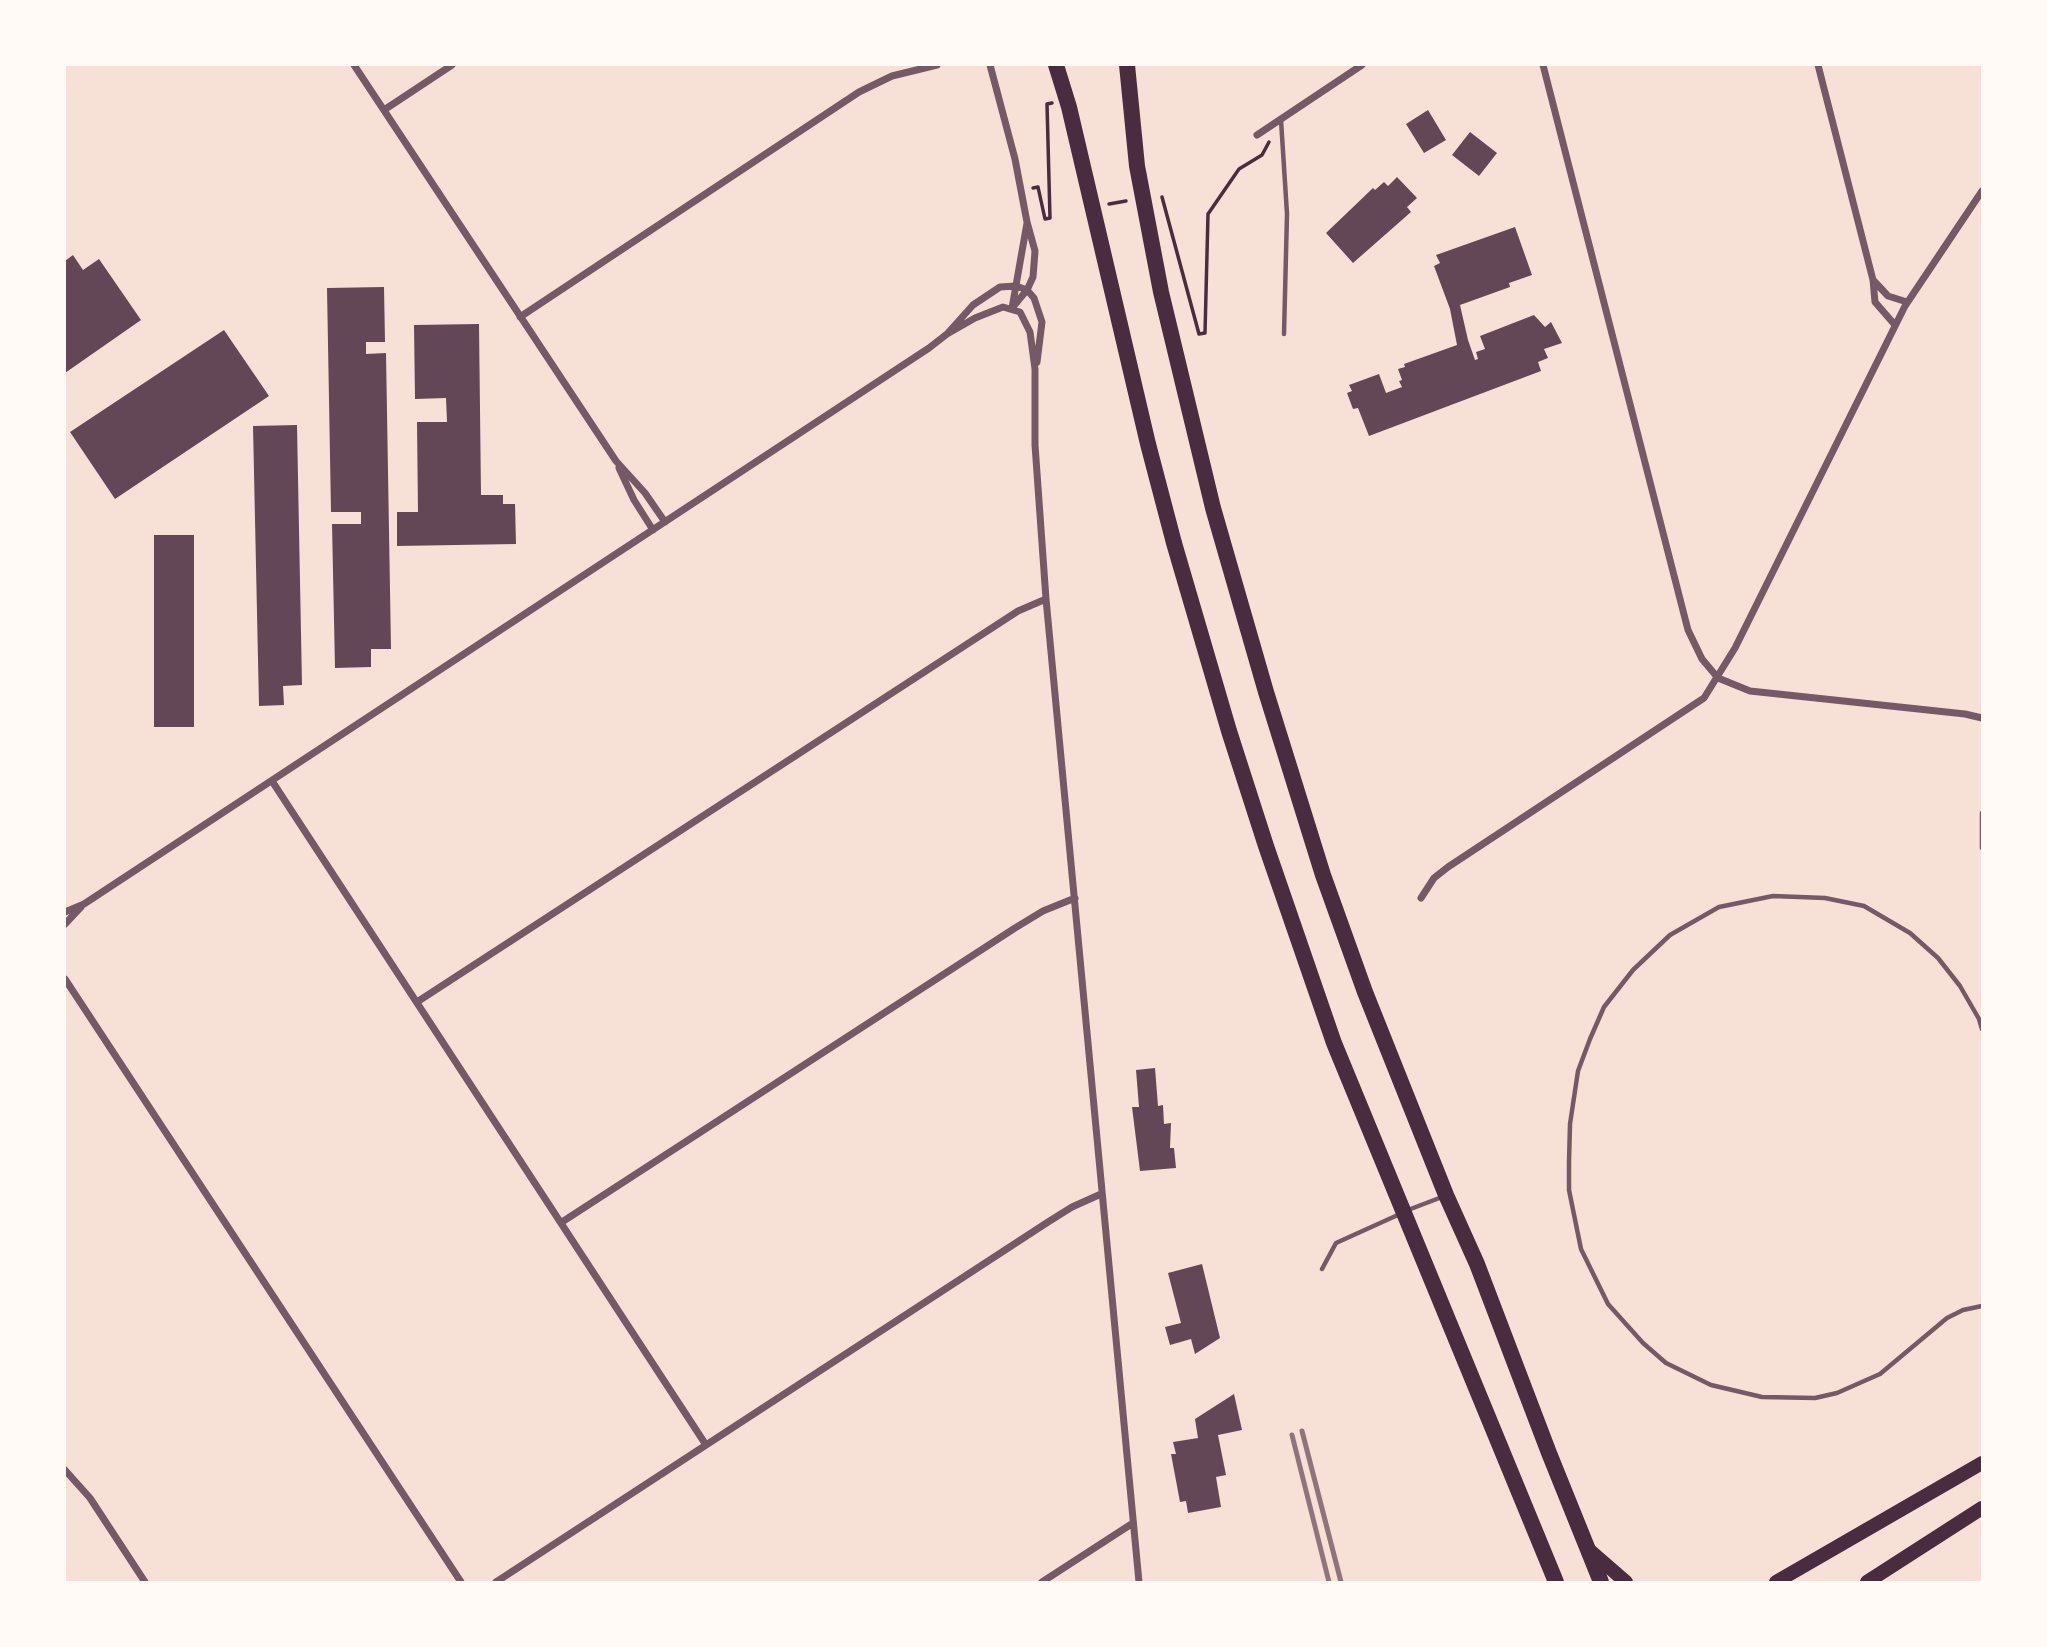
<!DOCTYPE html>
<html>
<head>
<meta charset="utf-8">
<style>
	body { margin:0 }
	#map { position:relative; width:2047px; height:1647px; overflow:hidden; background:#f7e1d7; font-family:Bitter,serif }
	canvas { display:block }
	.frame { position:absolute; inset:0; border:66px solid #fffaf5; pointer-events:none }
</style>
</head>
<body>
<div id="map">
<canvas width="2047" height="1647"></canvas>
<div class="frame"></div>
</div>
<script>
const ctx = document.querySelector('canvas').getContext('2d');
ctx.lineJoin = 'round';
function fill(path, color) { ctx.fillStyle = color; ctx.fill(path, 'evenodd'); }
const shape = rows => new Path2D(rows.map(r => 'M' + r).join(''));
function strokePath(path, color, width, dash) { ctx.strokeStyle = color; ctx.lineWidth = width; ctx.lineCap = dash ? 'butt' : 'round'; ctx.setLineDash(dash || []); ctx.stroke(path); }
fill(shape([
	[1428,110,1446,140,1424,153,1406,124],
	[1470,132,1497,153,1479,176,1452,155],
	[1397,177,1417,198,1407,207,1411,212,1353,263,1326,233,1373,188,1375,190,1384,182,1388,186],
	[1515,227,1532,275,1509,283,1510,287,1460,305,1468,340,1475,360,1478,359,1476,352,1485,349,1480,336,1534,315,1545,327,1551,322,1562,343,1544,349,1548,358,1538,362,1541,371,1369,436,1358,408,1353,409,1347,393,1352,391,1349,385,1379,374,1386,393,1402,387,1399,381,1402,380,1398,369,1405,367,1404,364,1457,345,1450,309,1434,266,1440,263,1436,255],
	[73,255,83,270,99,259,141,320,65,373,65,261],
	[384,287,385,342,366,342,366,354,386,353,391,649,371,649,371,667,335,668,332,524,361,524,361,512,331,512,327,288],
	[479,324,481,495,503,495,503,504,515,504,516,544,397,546,397,512,418,512,417,422,447,422,446,398,415,399,414,325],
	[224,330,269,396,115,499,70,432],
	[297,425,302,685,283,686,284,705,259,706,253,426],
	[154,535,194,535,194,727,154,727],
	[1155,1068,1158,1106,1163,1105,1164,1124,1171,1123,1170,1148,1174,1148,1176,1168,1140,1171,1132,1107,1139,1107,1136,1070],
	[1202,1264,1220,1338,1195,1354,1191,1339,1170,1345,1165,1327,1181,1323,1168,1273],
	[1234,1394,1242,1430,1218,1435,1226,1475,1216,1477,1221,1507,1188,1513,1186,1501,1180,1502,1171,1454,1176,1454,1173,1442,1198,1438,1195,1419]
]), '#644757');
strokePath(shape([
	[1033,188,1038,187,1045,219,1050,218],
	[1162,197,1199,334,1205,333,1208,214,1239,169,1262,155,1269,142],
	[1109,204,1126,201],
	[1050,218,1047,104,1052,103]
]), '#4a2c40', 3.5);
strokePath(shape([
	[1281,120,1287,214,1284,334],
	[1982,813,1982,848],
	[1982,1029,1979,1019,1960,986,1938,958,1910,933,1864,906,1825,898,1773,896,1719,907,1670,935,1633,970,1604,1007,1590,1039,1578,1071,1570,1124,1569,1162,1569,1190,1581,1249,1608,1304,1643,1343,1666,1363,1711,1385,1762,1397,1815,1398,1837,1393,1880,1374,1947,1318,1963,1310,1982,1306],
	[1408,1210,1442,1197],
	[1322,1269,1336,1243,1400,1214]
]), '#755966', 4.5);
strokePath(shape([
	[354,65,616,461,645,493,665,522],
	[990,65,1015,159,1027,222,1035,251,1033,277,1027,290,1012,308],
	[1543,65,1688,630,1702,659,1718,678,1750,691,1965,714,1982,718],
	[1818,65,1873,280,1875,302,1895,325],
	[384,110,452,65],
	[1257,135,1362,65],
	[1874,281,1888,296,1907,302],
	[1012,308,1027,223],
	[520,317,859,92,892,76,937,65],
	[947,334,975,318,1003,307,1020,312,1030,332,1035,369,1035,445,1046,599,1139,1582],
	[619,468,634,500,653,530],
	[272,781,706,1445],
	[1421,898,1434,878,1448,867,1704,698,1735,648,1905,306,1982,191],
	[65,912,84,904,929,348,947,334,973,305,1000,287,1016,286,1027,290,1034,298,1042,322,1037,362],
	[65,924,81,907],
	[65,979,461,1582],
	[417,1002,1018,611,1046,599],
	[562,1222,1015,928,1043,911,1075,898],
	[65,1470,90,1498,145,1582],
	[496,1582,1048,1222,1072,1207,1101,1194],
	[1042,1582,1133,1523]
]), '#755966', 7);
strokePath(shape([
	[1588,1549,1626,1582],
	[1776,1582,1982,1463],
	[1867,1582,1982,1508]
]), '#4a2c40', 14);
strokePath(shape([
	[1056,65,1069,107,1148,444,1174,543,1229,731,1266,846,1334,1043,1556,1582],
	[1127,65,1137,166,1161,292,1213,508,1266,692,1323,875,1365,992,1446,1195,1477,1264,1549,1453,1601,1582]
]), '#4a2c40', 16);
strokePath(shape([
	[1302,1431,1341,1582],
	[1292,1435,1329,1582]
]), '#8f747c', 5);
</script>
</body>
</html>
